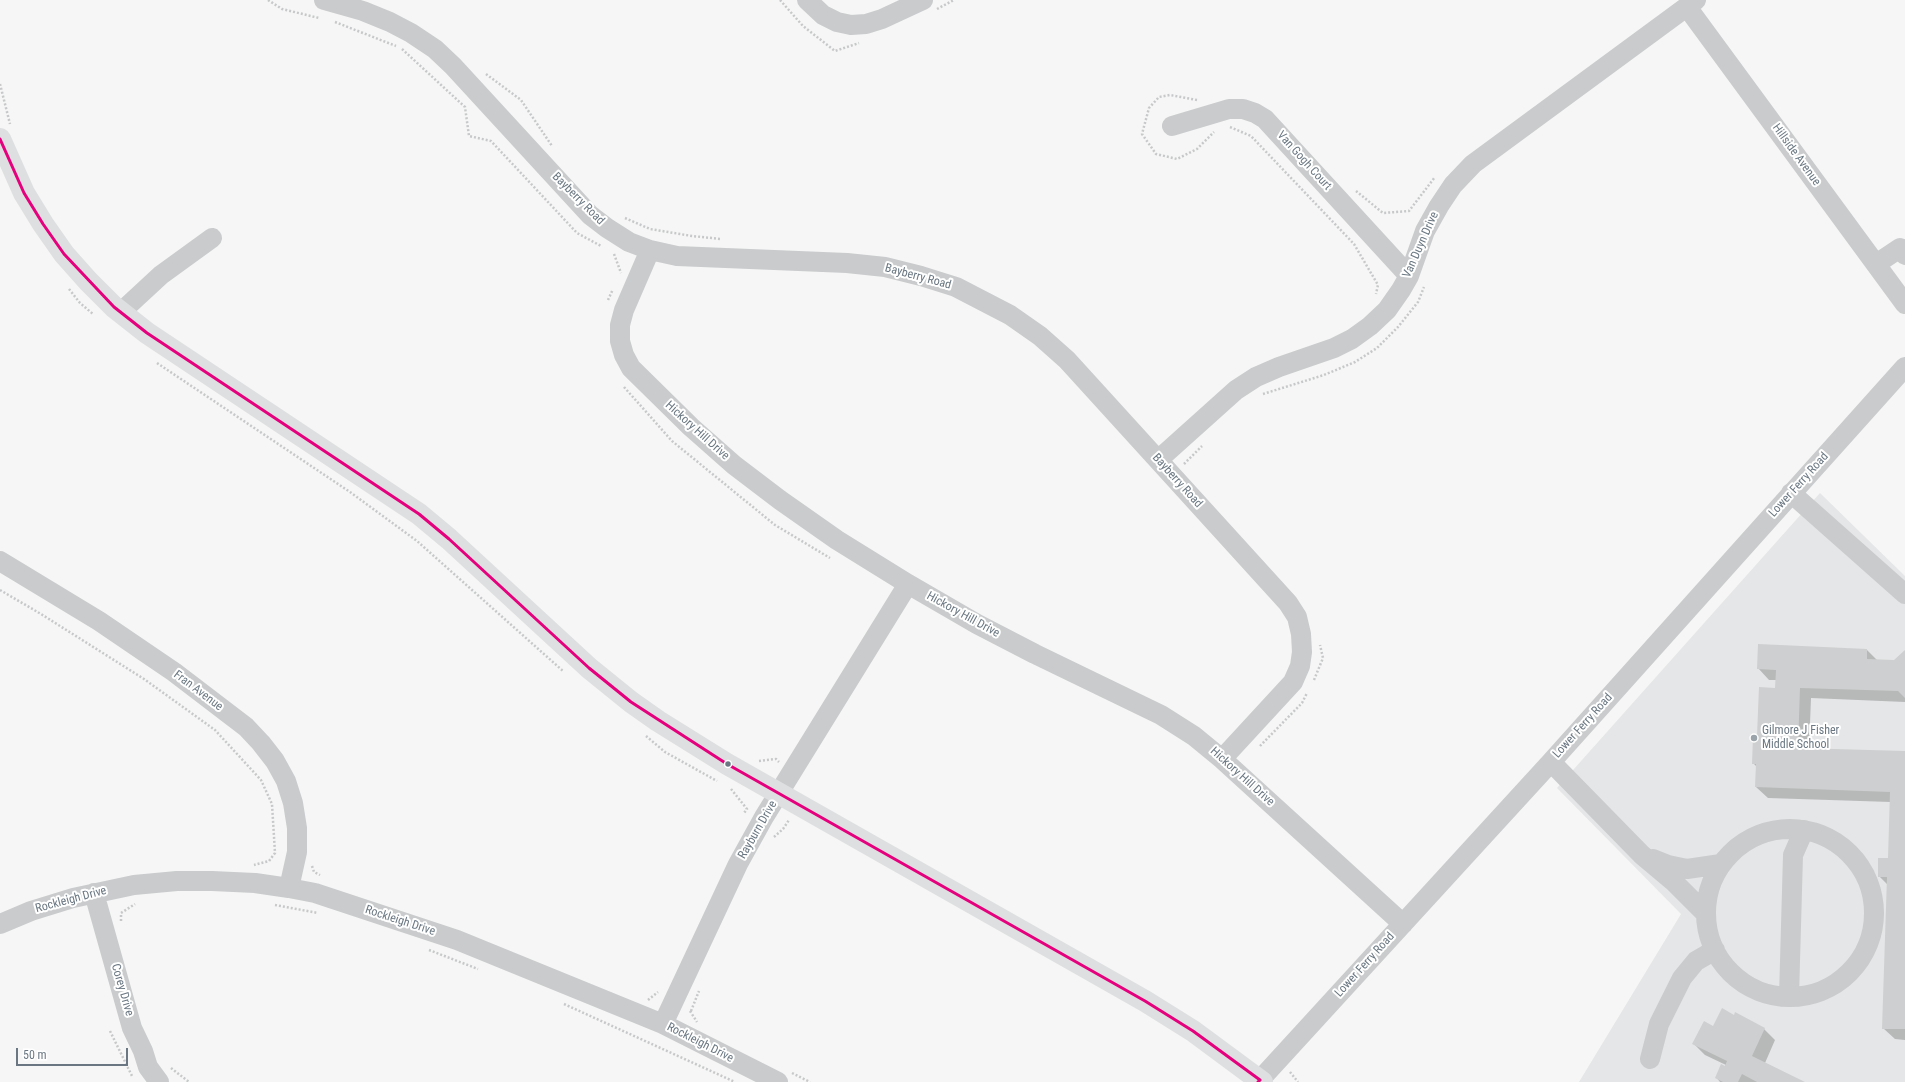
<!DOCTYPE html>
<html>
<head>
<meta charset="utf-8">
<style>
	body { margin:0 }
	#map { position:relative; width:1905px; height:1082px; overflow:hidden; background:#f6f6f6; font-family:"Roboto Condensed",sans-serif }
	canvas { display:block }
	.scale { position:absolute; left:16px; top:1048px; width:112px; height:18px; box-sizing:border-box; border:2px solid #6a7782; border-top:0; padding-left:5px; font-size:12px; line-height:14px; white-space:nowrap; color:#6a7782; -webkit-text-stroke:3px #fff; paint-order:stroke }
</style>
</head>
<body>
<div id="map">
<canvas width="1905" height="1082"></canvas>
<div class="scale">50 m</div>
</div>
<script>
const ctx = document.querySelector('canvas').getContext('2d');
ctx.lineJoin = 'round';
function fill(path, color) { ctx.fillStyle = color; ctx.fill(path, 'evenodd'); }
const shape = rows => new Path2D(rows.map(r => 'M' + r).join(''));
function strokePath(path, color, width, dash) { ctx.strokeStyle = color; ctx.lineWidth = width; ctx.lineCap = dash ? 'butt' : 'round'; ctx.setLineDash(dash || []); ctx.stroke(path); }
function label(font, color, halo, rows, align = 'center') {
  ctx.font = font + ' "Roboto Condensed",sans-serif'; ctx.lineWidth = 4; ctx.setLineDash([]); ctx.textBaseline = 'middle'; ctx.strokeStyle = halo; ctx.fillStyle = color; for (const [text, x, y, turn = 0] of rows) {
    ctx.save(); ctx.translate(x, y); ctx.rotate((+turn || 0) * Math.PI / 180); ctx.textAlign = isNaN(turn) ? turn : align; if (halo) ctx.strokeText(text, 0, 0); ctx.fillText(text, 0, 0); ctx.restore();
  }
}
fill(shape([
	[1820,493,1905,576,1905,1082,1579,1082,1681,914,1557,788]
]), '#e5e6e7');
fill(shape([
	[1867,650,1878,661,1894,661,1905,651,1905,702,1811,698,1809,749,1905,752,1905,1040,1895,1039,1883,1028,1888,885,1879,876,1889,859,1891,802,1768,798,1756,787,1757,767,1753,763,1758,737,1776,689,1777,680,1769,680,1758,668],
	[1734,1016,1764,1029,1775,1040,1765,1063,1802,1082,1720,1082,1716,1077,1726,1065,1705,1055,1693,1043,1713,1027]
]), '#0003');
fill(shape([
	[1758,644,1867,649,1867,659,1894,660,1905,650,1905,698,1898,691,1800,688,1798,748,1905,751,1905,1029,1882,1029,1887,877,1878,877,1878,858,1888,858,1890,792,1755,787,1756,764,1752,764,1753,736,1757,736,1759,687,1775,688,1776,670,1757,669],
	[1722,1008,1734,1015,1735,1012,1765,1028,1752,1056,1805,1082,1757,1082,1742,1074,1738,1082,1723,1082,1715,1078,1721,1064,1725,1066,1727,1061,1692,1044,1704,1021,1713,1026]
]), '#cecfd0');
strokePath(shape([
	[268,0,282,9,319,18],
	[780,0,803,26,835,51,859,43],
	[937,9,954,0],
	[335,22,396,46],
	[402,49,465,107,469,136,491,141,577,233,601,246],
	[486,74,521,100,552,146],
	[0,84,10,124],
	[1197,100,1170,95,1159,97,1149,108,1142,134,1156,154,1177,159,1197,149,1214,132],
	[1230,127,1251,136,1354,244,1378,285,1376,294],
	[1356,191,1383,213,1409,211,1435,177],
	[625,218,650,229,692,236,721,239],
	[614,254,621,273],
	[69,289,80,303,93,314],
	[608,300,613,289],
	[157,363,350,492,417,541,563,671],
	[624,387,672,441,775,525,830,558],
	[1263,394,1324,375,1355,362,1377,348,1398,327,1418,302,1424,287],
	[1184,464,1202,446],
	[0,590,41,614,144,679,215,730,261,780,272,804,275,853,269,861,254,865],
	[1314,680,1323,658,1320,645],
	[646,736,665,752,717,781],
	[1260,746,1302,703,1307,693],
	[759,761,776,759,779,762],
	[731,789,747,809,744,813],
	[774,837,783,829,789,820],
	[312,866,314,872,320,875],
	[275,905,318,913],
	[121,921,121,913,135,904],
	[429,950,478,969],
	[648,1000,658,992],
	[564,1004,735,1082],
	[690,1011,697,1022],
	[691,1011,699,991],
	[110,1031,132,1076],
	[171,1068,189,1082],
	[1290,1072,1298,1082],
	[792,1073,810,1082]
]), '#c7c8c9', 2.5, [2, 2]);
strokePath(shape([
	[324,0,363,11,390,22,411,33,435,49,453,66,590,215,607,228,629,242,650,250,677,256,847,263,885,267,921,276,956,287,1010,315,1040,336,1067,360,1158,460,1288,603,1297,617,1301,634,1302,652,1300,666,1293,682,1222,759],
	[807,0,823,15,837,22,851,25,866,24,882,19,923,0],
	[1687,7,1905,304],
	[1172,126,1229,109,1243,109,1255,113,1265,119,1409,276],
	[650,250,624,310,620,325,620,341,624,355,631,368,691,427,734,465,780,500,837,540,908,584,977,624,1035,654,1161,715,1194,736,1222,759,1403,924],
	[1876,264,1900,248,1905,255],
	[121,312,161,275,212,238],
	[1158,460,1236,390,1256,377,1279,367,1334,348,1352,339,1370,326,1387,310,1401,290,1409,276,1425,231,1439,206,1453,185,1473,164,1696,0],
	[1791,493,1905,594],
	[0,561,99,621,174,672,246,727,261,743,275,761,286,781,293,803,297,828,297,852,289,888],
	[1551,762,1642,855,1673,881,1706,914],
	'1706 913a84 84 0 1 1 168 0a84 84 0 1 1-168 0Z',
	[1653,859,1668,865,1687,869,1721,864],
	[94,893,132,1028,143,1051,148,1067,159,1082],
	[0,924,31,911,73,898,134,885,177,881,212,881,255,883,289,888,315,893,457,940,663,1024,778,1082],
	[1789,997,1793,855,1804,830],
	[663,1024,738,864,764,817,908,584],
	[1650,1059,1659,1024,1682,978,1696,961,1715,950],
	[1258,1082,1551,762,1905,367]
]), '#c9cbcc', 20);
strokePath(shape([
	[0,139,24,193,43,224,64,254,88,281,114,307,147,333,419,514,449,539,589,668,631,702,658,721,727,764,1145,1001,1193,1031,1262,1082]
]), '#dedfe0', 22);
strokePath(shape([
	[0,139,24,193,43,224,64,254,114,307,147,333,419,514,449,539,589,668,631,702,727,764,1145,1001,1193,1031,1260,1080,1258,1082]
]), '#e5007d', 3);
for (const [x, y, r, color] of [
	[1754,738,4,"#9ba3ab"],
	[728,764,3.5,"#6a7782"]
]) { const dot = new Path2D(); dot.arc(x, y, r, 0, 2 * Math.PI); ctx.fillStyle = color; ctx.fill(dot); strokePath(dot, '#fff', 1.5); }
label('12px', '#6a7782', '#fff', [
	["Hillside Avenue",1796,155,54],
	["Van Gogh Court",1304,161,48],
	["Bayberry Road",578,199,45],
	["Van Duyn Drive",1421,245,-66],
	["Bayberry Road",918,277,15],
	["Hickory Hill Drive",697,431,42],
	["Bayberry Road",1177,481,48],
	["Lower Ferry Road",1799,485,-48],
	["Hickory Hill Drive",963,615,29],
	["Fran Avenue",198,691,37],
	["Lower Ferry Road",1583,726,-48],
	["Hickory Hill Drive",1242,777,42],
	["Rayburn Drive",758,830,-60],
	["Rockleigh Drive",71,900,-15],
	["Rockleigh Drive",400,921,18],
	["Lower Ferry Road",1365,965,-48],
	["Corey Drive",122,990,74],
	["Rockleigh Drive",700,1043,27]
]);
label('12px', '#6a7782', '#fff', [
	["Gilmore J Fisher",1762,731],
	["Middle School",1762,745]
], 'left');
</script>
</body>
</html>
